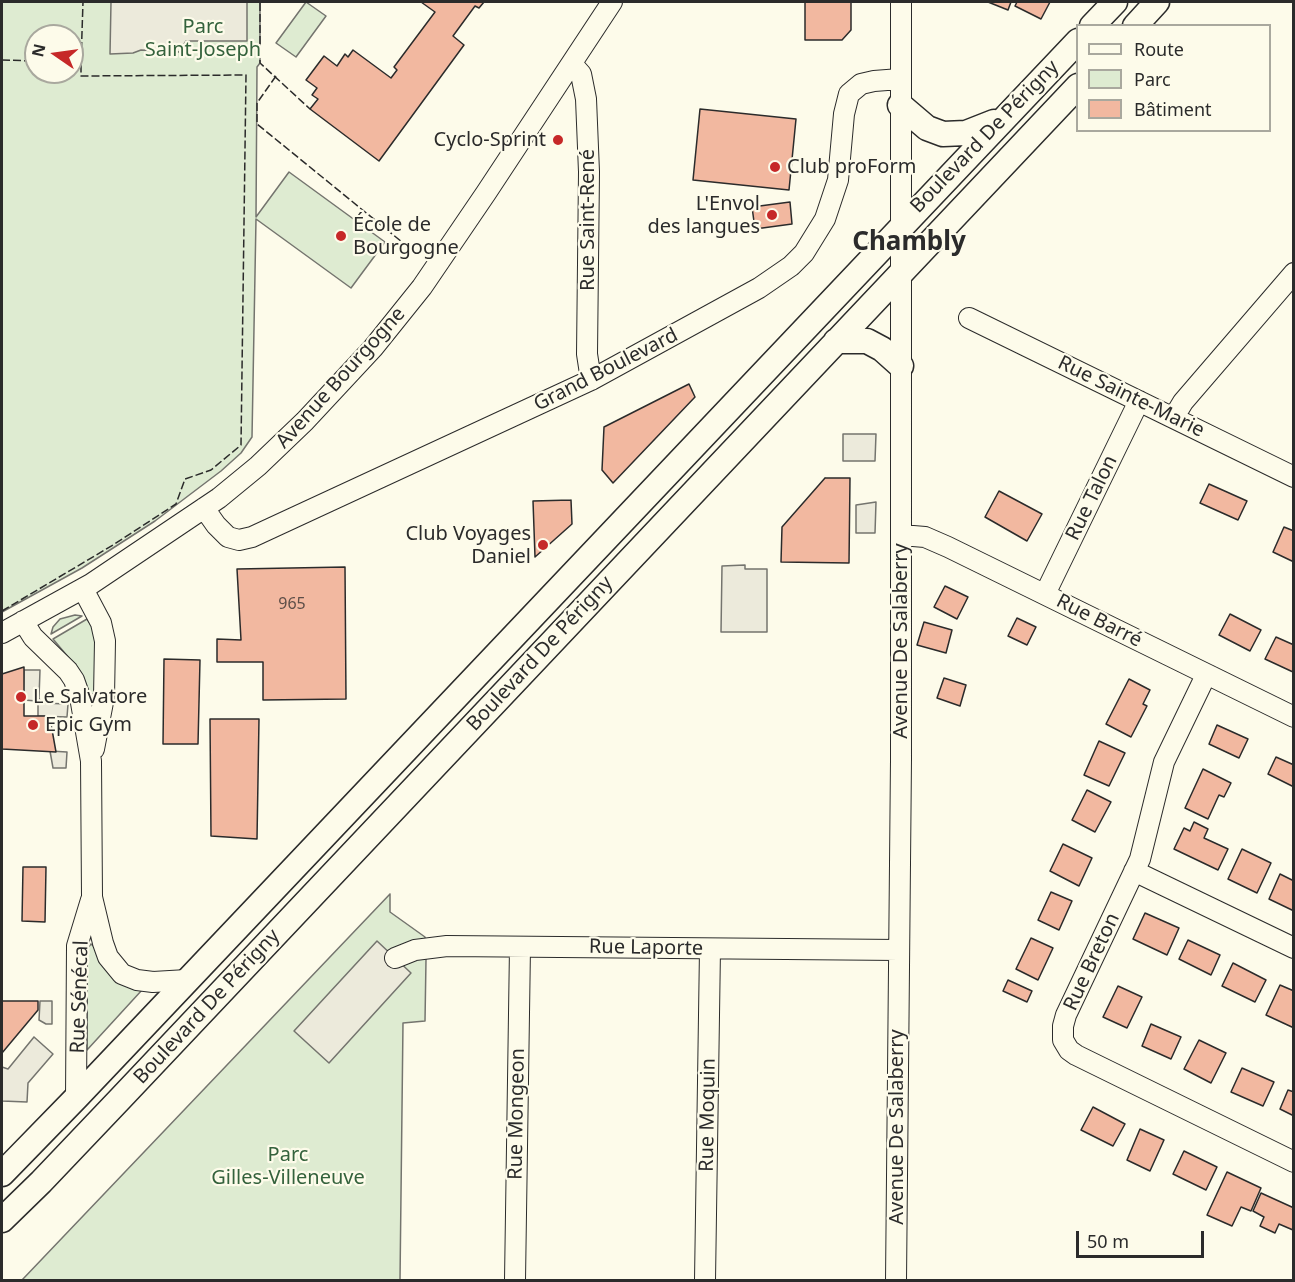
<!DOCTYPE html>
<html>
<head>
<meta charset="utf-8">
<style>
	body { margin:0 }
	#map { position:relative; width:1295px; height:1282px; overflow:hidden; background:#fdfbea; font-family:"Noto Sans",sans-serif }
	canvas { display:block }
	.frame { position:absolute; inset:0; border:3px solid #2b2b2b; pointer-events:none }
	.legend { position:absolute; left:1076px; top:24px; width:195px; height:108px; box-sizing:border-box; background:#fdfbea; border:2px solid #a9a89e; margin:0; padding:8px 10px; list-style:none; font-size:18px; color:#2b2b2b }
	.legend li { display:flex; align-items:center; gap:12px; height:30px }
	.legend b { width:30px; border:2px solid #a9a89e }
	.north { position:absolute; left:24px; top:24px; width:60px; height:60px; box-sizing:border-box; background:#fdfbea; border:2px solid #a9a89e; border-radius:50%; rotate:283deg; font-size:16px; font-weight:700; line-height:24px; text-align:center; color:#2b2b2b }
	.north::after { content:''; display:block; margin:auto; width:21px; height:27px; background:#c62828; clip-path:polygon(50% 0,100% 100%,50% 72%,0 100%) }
	.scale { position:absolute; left:1076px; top:1231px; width:128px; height:27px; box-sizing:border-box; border:3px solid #2b2b2b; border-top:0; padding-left:8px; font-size:18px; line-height:21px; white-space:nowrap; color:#2b2b2b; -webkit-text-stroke:4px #fdfbea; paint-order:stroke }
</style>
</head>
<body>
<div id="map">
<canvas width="1295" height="1282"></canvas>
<div class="frame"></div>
<ul class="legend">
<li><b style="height:8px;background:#fdfbea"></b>Route</li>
<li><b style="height:16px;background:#deebd1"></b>Parc</li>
<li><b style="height:16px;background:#f2b8a0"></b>Bâtiment</li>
</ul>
<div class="north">N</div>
<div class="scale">50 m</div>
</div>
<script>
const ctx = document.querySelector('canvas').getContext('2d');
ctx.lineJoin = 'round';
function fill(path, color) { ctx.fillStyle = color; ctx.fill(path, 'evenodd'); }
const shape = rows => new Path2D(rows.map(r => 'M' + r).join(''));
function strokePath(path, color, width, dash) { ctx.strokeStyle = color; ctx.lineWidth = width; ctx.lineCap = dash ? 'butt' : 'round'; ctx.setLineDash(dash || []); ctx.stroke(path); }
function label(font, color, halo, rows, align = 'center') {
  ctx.font = font + ' "Noto Sans",sans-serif'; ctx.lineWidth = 4.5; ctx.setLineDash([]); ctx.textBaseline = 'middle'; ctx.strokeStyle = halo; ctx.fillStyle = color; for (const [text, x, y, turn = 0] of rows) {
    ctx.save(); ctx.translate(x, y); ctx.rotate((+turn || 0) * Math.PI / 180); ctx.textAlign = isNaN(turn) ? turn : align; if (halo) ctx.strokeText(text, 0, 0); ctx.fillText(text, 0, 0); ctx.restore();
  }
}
const green = shape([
	[2,2,260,2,260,63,257,67,256,217,289,172,385,242,351,288,256,219,252,437,241,453,221,471,155,521,82,568,2,612,2,2],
	[36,36,72,36,72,72,36,72,36,36],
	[306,2,326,16,296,57,276,43,306,2],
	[75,615,82,616,51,634,53,627,60,619,75,615],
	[87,619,96,632,97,694,90,694,79,670,53,639,87,619],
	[390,894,390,912,425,937,426,960,425,1021,403,1023,400,1280,22,1280,390,894],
	[91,944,142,990,87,1050,87,949,91,944]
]);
fill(green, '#deebd1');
strokePath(green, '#74746e', 1.5);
const parking = shape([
	[111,2,247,2,247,41,186,41,179,52,141,50,133,53,110,54,111,2],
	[843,434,876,434,875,461,843,461,843,434],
	[876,502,875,533,856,533,856,505,876,502],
	[745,565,745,569,767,569,767,632,721,632,722,566,745,565],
	[24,670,40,670,39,698,41,703,68,704,67,717,38,716,38,701,23,700,24,670],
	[50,751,67,752,66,768,53,768,50,751],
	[377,941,411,973,329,1063,294,1031,377,941],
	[40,1001,52,1001,52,1024,46,1024,39,1020,40,1001],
	[34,1037,53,1054,28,1083,27,1102,2,1101,2,1067,8,1069,34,1037]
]);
fill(parking, '#eceadb');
strokePath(parking, '#74746e', 1.5);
const building = shape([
	[421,2,484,2,479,8,475,6,453,36,464,45,379,161,310,109,318,99,312,95,317,88,306,80,324,56,337,66,345,54,348,57,353,50,391,78,397,70,394,67,435,12,421,2],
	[805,2,851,2,851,30,842,40,805,40,805,2],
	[988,2,1011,2,1008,10,988,2],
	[1017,2,1050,2,1041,19,1015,6,1017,2],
	[700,109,796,119,789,190,693,180,700,109],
	[790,202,792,224,755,229,752,207,790,202],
	[689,384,695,397,613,483,602,470,604,427,689,384],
	[825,478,850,478,849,563,781,562,782,527,825,478],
	[1209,484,1247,501,1238,520,1200,503,1209,484],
	[999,491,1042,514,1027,541,985,517,999,491],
	[571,500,572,524,535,557,533,501,571,500],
	[1284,527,1294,531,1294,562,1273,552,1284,527],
	[345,567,346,699,263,700,263,662,217,662,217,639,241,640,237,569,345,567],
	[945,586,968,597,957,619,934,607,945,586],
	[1230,614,1261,630,1250,651,1219,635,1230,614],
	[1017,618,1036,627,1027,645,1008,636,1017,618],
	[924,622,952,630,946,653,917,645,924,622],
	[1276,637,1294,645,1293,672,1265,659,1276,637],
	[164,659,200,660,198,744,163,744,164,659],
	[24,667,24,716,47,716,46,723,51,724,56,752,2,749,2,674,24,667],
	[944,678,966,685,960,706,937,698,944,678],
	[1129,679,1150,690,1143,704,1147,706,1131,737,1106,724,1129,679],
	[210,719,259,719,257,839,211,836,210,719],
	[1217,725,1248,739,1239,758,1209,744,1217,725],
	[1099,741,1125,753,1109,786,1084,775,1099,741],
	[1276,757,1294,765,1294,787,1268,774,1276,757],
	[1203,769,1231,783,1224,797,1219,795,1208,819,1185,808,1203,769],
	[1087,790,1111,802,1095,832,1072,820,1087,790],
	[1194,822,1208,829,1204,838,1228,849,1218,870,1174,849,1184,828,1190,831,1194,822],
	[1063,844,1092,858,1079,886,1050,871,1063,844],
	[1242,849,1271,863,1257,893,1228,879,1242,849],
	[23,867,46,867,45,922,22,921,23,867],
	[1280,874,1294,881,1294,911,1269,899,1280,874],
	[1051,892,1072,901,1059,930,1038,920,1051,892],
	[1145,913,1179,928,1167,955,1133,939,1145,913],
	[1031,938,1053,948,1038,980,1016,969,1031,938],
	[1188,940,1220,955,1211,975,1179,959,1188,940],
	[1233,963,1266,980,1255,1002,1222,986,1233,963],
	[1008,980,1032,991,1027,1002,1003,991,1008,980],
	[1280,985,1294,991,1294,1028,1266,1015,1280,985],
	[1118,986,1142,997,1127,1028,1103,1017,1118,986],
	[2,1001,38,1001,38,1010,2,1053,2,1001],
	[1151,1024,1181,1037,1171,1059,1142,1046,1151,1024],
	[1199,1040,1226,1053,1211,1083,1184,1069,1199,1040],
	[1242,1068,1274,1082,1263,1106,1231,1092,1242,1068],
	[1288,1090,1294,1092,1294,1116,1280,1109,1288,1090],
	[1093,1107,1125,1124,1113,1146,1081,1130,1093,1107],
	[1140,1129,1164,1140,1150,1171,1127,1160,1140,1129],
	[1184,1151,1217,1167,1206,1190,1173,1174,1184,1151],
	[1227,1172,1261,1188,1251,1211,1241,1207,1232,1226,1207,1215,1227,1172],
	[1261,1193,1294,1208,1293,1230,1279,1224,1275,1233,1260,1226,1264,1217,1253,1211,1261,1193]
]);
fill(building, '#f2b8a0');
strokePath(building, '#2b2b2b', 1.5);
const minor = shape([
	[572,64,581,74,586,99,589,172,587,354,591,380],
	[969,318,1294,477],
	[1174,417,1183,402,1294,273],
	[204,508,216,525,228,537,239,540,252,537,591,380,759,288,791,266,804,253,825,219,838,180,844,114,849,94,861,84,874,81,900,79],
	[901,535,925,537,948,547,1294,717],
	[83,589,101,623,105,641,104,697,94,749],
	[1045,594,1139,401],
	[23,621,33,637,68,671,74,680,80,697,91,761,92,897,103,943,108,957,122,974,137,980,153,982,187,980],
	[2,633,91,584,219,498,258,466,305,421,373,348,422,287,486,193,612,2],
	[1206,675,1164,762,1140,859,1066,1015,1063,1026,1063,1040,1069,1050,1076,1055,1294,1162],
	[1134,871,1294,948],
	[395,958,415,950,447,946,899,950],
	[76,1098,77,946,91,900],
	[515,1280,520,947],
	[705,1280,710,949],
	[896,1280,901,759,901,2]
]);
const major = shape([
	[1092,26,1115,2],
	[1135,26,1157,2],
	[900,105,927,128,943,134,966,133,994,122],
	[836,341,867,341,882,349,901,366],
	[2,1174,76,1098,1078,41],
	[2,1220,41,1182,120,1099,1078,86]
]);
strokePath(minor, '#2b2b2b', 22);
strokePath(major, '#2b2b2b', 27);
strokePath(minor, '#fdfbea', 20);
strokePath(major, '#fdfbea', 24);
strokePath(shape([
	[260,44,260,2],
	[260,49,260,63,310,109],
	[2,60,36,61],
	[72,63,81,63,83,2],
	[276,76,257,103,257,124,413,251],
	[2,611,113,545,176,504,185,479,211,470,241,445,246,75,81,76,81,63]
]), '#2b2b2b', 1.5, [8, 3]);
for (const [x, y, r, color] of [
	[558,140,6,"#c62828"],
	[775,167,6,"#c62828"],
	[772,215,6,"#c62828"],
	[341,236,6,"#c62828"],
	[543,545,6,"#c62828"],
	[21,697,6,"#c62828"],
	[33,725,6,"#c62828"]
]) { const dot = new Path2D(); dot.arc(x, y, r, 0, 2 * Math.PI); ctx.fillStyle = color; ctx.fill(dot); strokePath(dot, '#fdfbea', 2); }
label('16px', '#5d4e48', null, [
	["965",292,604]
]);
label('20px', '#34623c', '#fdfbea', [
	["Parc",203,27],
	["Saint-Joseph",203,50],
	["Parc",288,1155],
	["Gilles-Villeneuve",288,1178]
]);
label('20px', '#2b2b2b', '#fdfbea', [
	["Boulevard De Périgny",985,137,-46],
	["Rue Saint-René",588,220,-90],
	["Grand Boulevard",606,370,-27],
	["Avenue Bourgogne",341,378,-48],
	["Rue Sainte-Marie",1131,397,26],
	["Rue Talon",1092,498,-64],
	["Rue Barré",1099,621,27],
	["Avenue De Salaberry",901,641,-90],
	["Boulevard De Périgny",540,654,-47],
	["Rue Laporte",646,948,1],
	["Rue Breton",1092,962,-65],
	["Rue Sénécal",80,997,-88],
	["Boulevard De Périgny",207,1007,-47],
	["Rue Mongeon",517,1114,-89],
	["Rue Moquin",708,1115,-89],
	["Avenue De Salaberry",897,1127,-90]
]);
label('20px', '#2b2b2b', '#fdfbea', [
	["Cyclo-Sprint",546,140,"right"],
	["Club proForm",787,167],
	["L'Envol",760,204,"right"],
	["des langues",760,227,"right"],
	["École de",353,225],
	["Bourgogne",353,248],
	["Club Voyages",531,534,"right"],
	["Daniel",531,557,"right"],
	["Le Salvatore",33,697],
	["Epic Gym",45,725]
], 'left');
label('bold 26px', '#2b2b2b', '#fdfbea', [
	["Chambly",909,243]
]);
</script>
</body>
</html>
